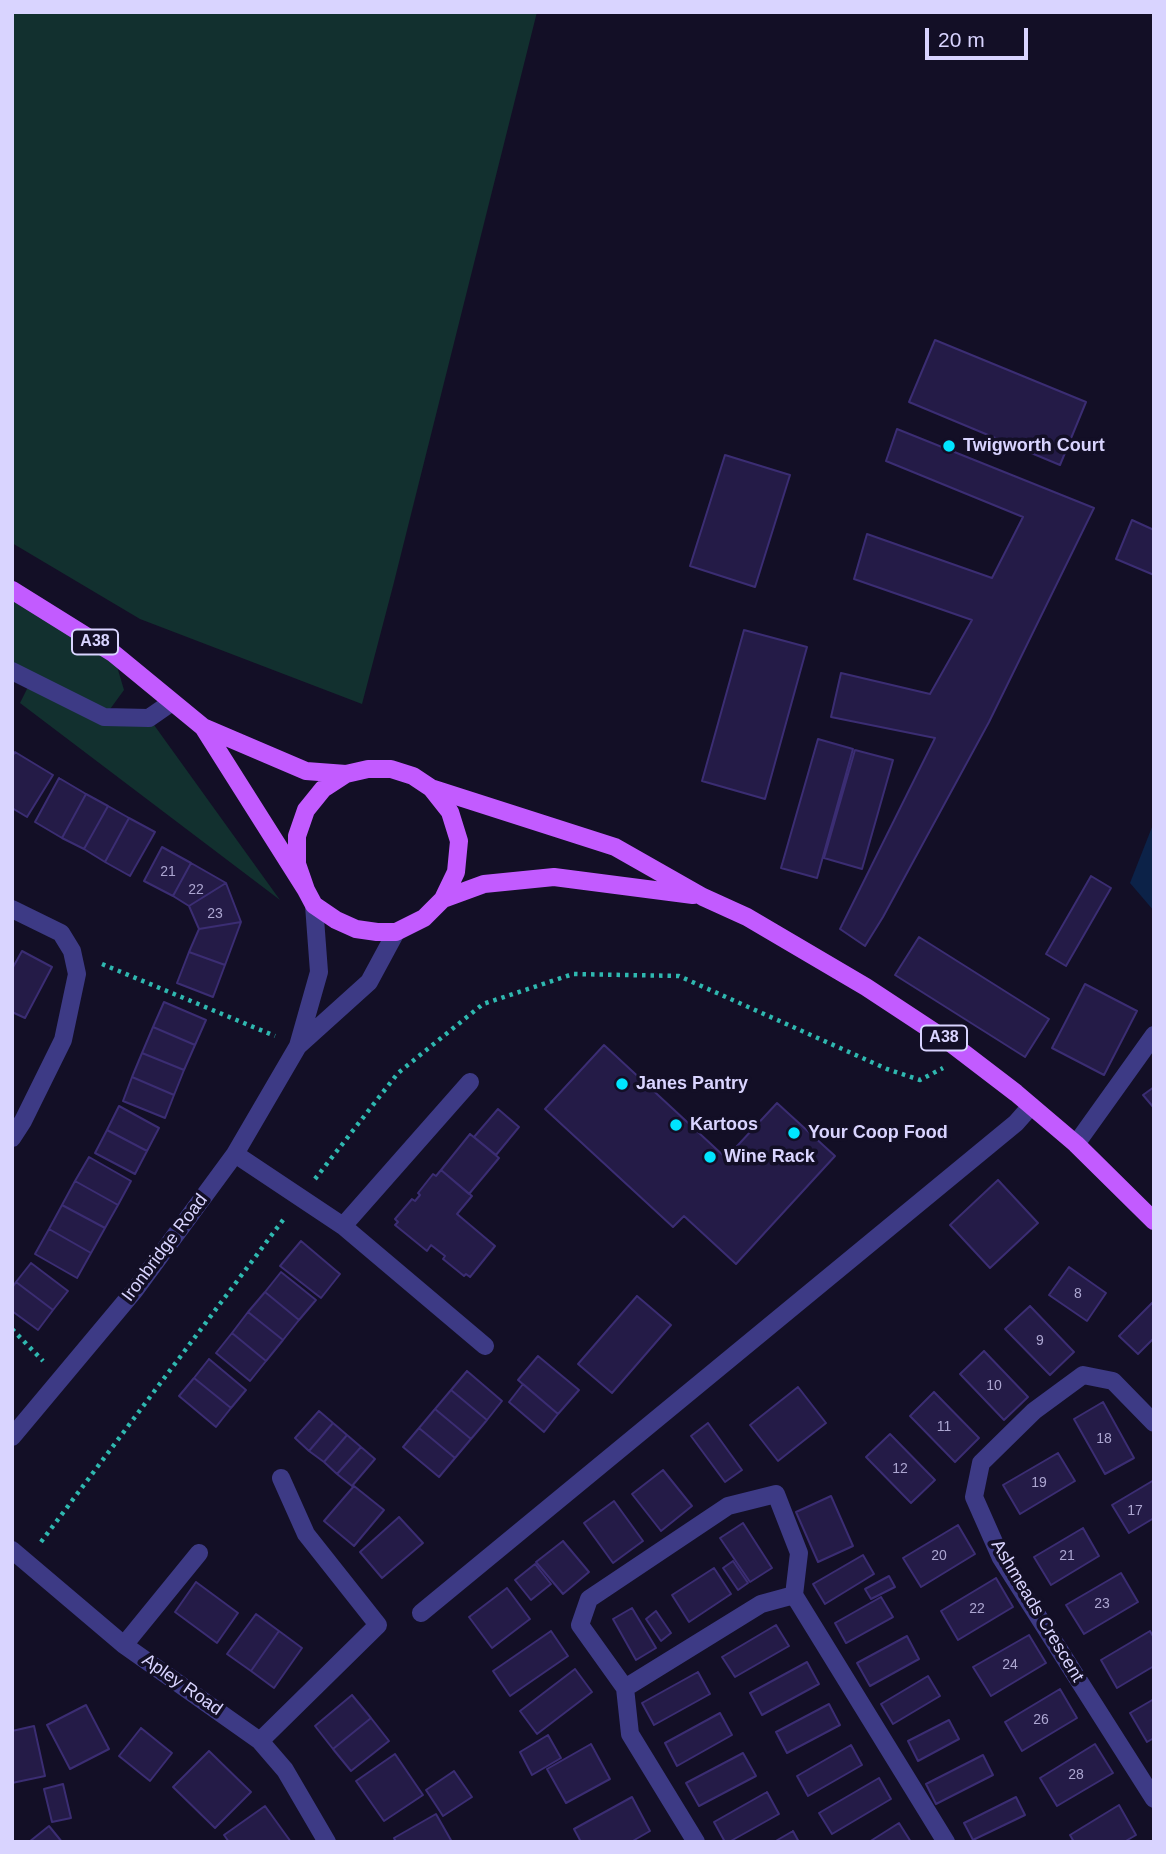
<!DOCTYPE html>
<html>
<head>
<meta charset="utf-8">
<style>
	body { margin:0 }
	#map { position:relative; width:1166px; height:1854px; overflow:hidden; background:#130f26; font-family:Helvetica,sans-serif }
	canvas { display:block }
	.frame { position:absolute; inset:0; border:14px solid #d9d4ff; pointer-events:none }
	.scale { position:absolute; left:925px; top:28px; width:103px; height:32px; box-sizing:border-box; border:4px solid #d9d4ff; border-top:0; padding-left:9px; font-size:21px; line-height:24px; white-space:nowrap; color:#d9d4ff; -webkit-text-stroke:5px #130f26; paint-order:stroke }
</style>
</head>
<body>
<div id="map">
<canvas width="1166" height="1854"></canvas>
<div class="frame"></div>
<div class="scale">20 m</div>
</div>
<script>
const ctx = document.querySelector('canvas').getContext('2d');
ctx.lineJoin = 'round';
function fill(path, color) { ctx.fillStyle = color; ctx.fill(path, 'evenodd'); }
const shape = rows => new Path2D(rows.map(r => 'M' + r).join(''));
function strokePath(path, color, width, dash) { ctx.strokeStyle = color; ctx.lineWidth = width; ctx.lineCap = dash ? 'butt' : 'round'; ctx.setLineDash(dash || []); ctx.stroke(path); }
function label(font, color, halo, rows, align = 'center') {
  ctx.font = font + ' Helvetica,sans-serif'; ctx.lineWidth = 7; ctx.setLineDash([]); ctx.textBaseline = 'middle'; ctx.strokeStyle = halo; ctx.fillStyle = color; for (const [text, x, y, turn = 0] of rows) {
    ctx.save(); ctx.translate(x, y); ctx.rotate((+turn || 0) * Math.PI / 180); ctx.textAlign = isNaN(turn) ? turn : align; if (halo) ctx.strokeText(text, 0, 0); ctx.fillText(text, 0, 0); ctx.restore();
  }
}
fill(shape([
	[12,12,537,12,393,586,362,704,140,619,12,543],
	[12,590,113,653,124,690,105,716,149,718,280,900,20,703,31,681,12,671]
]), '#12302f');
fill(shape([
	[1154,822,1154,911,1130,883]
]), '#0c2248');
const building = shape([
	[935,340,1086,402,1060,465,909,402,935,340],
	[897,429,1094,508,989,722,883,917,865,946,840,929,935,738,831,717,841,673,930,694,972,620,854,579,867,534,992,578,1023,517,886,461,897,429],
	[725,455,790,475,755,587,690,566,725,455],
	[1132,520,1154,530,1154,575,1116,559,1132,520],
	[744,630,807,647,765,799,702,781,744,630],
	[818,739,853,749,817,878,781,868,818,739],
	[855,750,893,760,862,869,824,858,855,750],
	[15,752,53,775,27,817,12,808,12,757,15,752],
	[59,778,86,794,62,838,35,822,59,778],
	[86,794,108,806,84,849,62,838,86,794],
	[108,806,129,818,105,862,84,849,108,806],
	[129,818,155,832,130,876,105,862,129,818],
	[162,847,191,863,173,896,144,881,162,847],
	[191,863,226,883,189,906,173,896,191,863],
	[1091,876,1111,888,1066,966,1046,954,1091,876],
	[226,883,241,922,199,929,189,906,226,883],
	[241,922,225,965,189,952,199,929,241,922],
	[919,937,1049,1019,1025,1057,895,975,919,937],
	[22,951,52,967,25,1018,12,1012,12,969,22,951],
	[189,952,225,965,213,997,177,983,189,952],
	[1085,984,1137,1011,1104,1075,1052,1048,1085,984],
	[164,1002,206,1020,195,1045,153,1027,164,1002],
	[153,1027,195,1045,184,1070,142,1053,153,1027],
	[604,1045,726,1158,777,1103,835,1156,736,1264,684,1216,673,1227,545,1109,604,1045],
	[142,1053,184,1070,174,1095,132,1077,142,1053],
	[132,1077,174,1095,165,1118,123,1101,132,1077],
	[1154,1087,1154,1108,1143,1095,1154,1087],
	[119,1106,159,1128,147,1151,107,1130,119,1106],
	[498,1109,519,1127,496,1155,474,1137,498,1109],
	[107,1130,147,1151,135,1174,95,1153,107,1130],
	[470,1134,499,1158,469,1194,441,1170,470,1134],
	[89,1157,131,1181,118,1205,75,1181,89,1157],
	[441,1170,472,1196,457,1214,495,1246,470,1277,466,1274,464,1276,443,1259,445,1256,431,1245,427,1251,395,1225,398,1222,395,1219,412,1199,415,1201,420,1195,418,1193,433,1174,436,1176,441,1170],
	[998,1180,1038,1223,990,1268,950,1225,998,1180],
	[75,1181,118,1205,105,1228,62,1205,75,1181],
	[62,1205,105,1228,91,1253,49,1229,62,1205],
	[49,1229,91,1253,77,1278,35,1254,49,1229],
	[301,1241,340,1274,321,1298,280,1266,301,1241],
	[31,1263,68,1291,53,1310,16,1282,31,1263],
	[1069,1267,1106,1293,1087,1321,1049,1295,1069,1267],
	[281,1272,316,1300,299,1320,265,1292,281,1272],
	[16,1282,53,1310,38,1330,12,1311,12,1288,16,1282],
	[265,1292,299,1320,283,1340,248,1312,265,1292],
	[637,1296,671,1325,612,1393,578,1364,637,1296],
	[1153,1302,1154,1338,1138,1354,1119,1336,1153,1302],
	[1030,1306,1074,1352,1050,1375,1005,1329,1030,1306],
	[248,1312,283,1340,266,1361,232,1333,248,1312],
	[232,1333,266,1361,250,1381,216,1353,232,1333],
	[984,1351,1028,1397,1004,1420,960,1374,984,1351],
	[538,1356,579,1390,558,1414,518,1380,538,1356],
	[209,1359,246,1390,231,1408,194,1378,209,1359],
	[467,1371,502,1401,487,1420,451,1390,467,1371],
	[194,1378,231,1408,216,1427,179,1396,194,1378],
	[523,1384,558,1414,544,1432,509,1402,523,1384],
	[798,1387,826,1423,778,1461,750,1425,798,1387],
	[451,1390,487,1420,471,1439,435,1409,451,1390],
	[934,1392,979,1438,955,1462,910,1416,934,1392],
	[1103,1402,1134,1458,1105,1474,1074,1419,1103,1402],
	[435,1409,471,1439,455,1458,419,1428,435,1409],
	[319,1411,333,1423,309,1451,295,1438,319,1411],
	[333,1423,347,1435,324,1462,309,1451,333,1423],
	[708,1423,742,1470,725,1482,691,1436,708,1423],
	[419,1428,455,1458,439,1477,403,1447,419,1428],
	[890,1434,935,1480,911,1503,866,1457,890,1434],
	[347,1435,361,1447,337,1474,324,1462,347,1435],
	[361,1447,375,1459,352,1486,337,1474,361,1447],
	[1058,1453,1075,1481,1020,1514,1003,1485,1058,1453],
	[663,1470,692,1506,661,1531,632,1494,663,1470],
	[1154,1480,1154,1518,1129,1533,1112,1505,1154,1480],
	[354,1486,384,1510,354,1546,324,1521,354,1486],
	[831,1496,853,1546,818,1562,796,1512,831,1496],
	[614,1501,643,1541,613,1563,584,1523,614,1501],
	[399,1517,423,1543,382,1578,360,1552,399,1517],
	[743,1523,772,1568,750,1582,720,1538,743,1523],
	[958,1525,975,1554,921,1587,903,1558,958,1525],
	[1083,1528,1099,1556,1051,1585,1034,1557,1083,1528],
	[563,1541,589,1572,563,1594,536,1562,563,1541],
	[863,1555,874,1574,825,1604,813,1584,863,1555],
	[733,1561,748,1583,738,1590,723,1568,733,1561],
	[535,1564,551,1584,531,1600,515,1580,535,1564],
	[714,1568,731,1594,689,1622,672,1595,714,1568],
	[1121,1573,1138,1602,1084,1634,1066,1605,1121,1573],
	[889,1576,895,1587,871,1599,865,1589,889,1576],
	[996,1578,1013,1607,958,1640,941,1611,996,1578],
	[196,1582,238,1613,217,1643,175,1612,196,1582],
	[507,1588,530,1619,492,1648,469,1617,507,1588],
	[881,1597,893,1617,846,1643,835,1623,881,1597],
	[632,1608,656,1648,636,1660,613,1619,632,1608],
	[656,1611,671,1633,661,1641,646,1619,656,1611],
	[256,1614,279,1631,251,1671,227,1654,256,1614],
	[776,1625,789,1646,735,1677,722,1657,776,1625],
	[279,1631,302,1648,274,1688,251,1671,279,1631],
	[551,1631,568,1656,510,1696,493,1671,551,1631],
	[1150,1631,1154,1638,1154,1666,1117,1688,1101,1660,1150,1631],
	[1029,1635,1046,1663,991,1696,973,1667,1029,1635],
	[907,1636,919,1659,870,1686,857,1663,907,1636],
	[807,1662,819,1684,762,1715,750,1693,807,1662],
	[575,1669,592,1692,537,1734,520,1711,575,1669],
	[698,1672,710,1694,654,1725,642,1703,698,1672],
	[928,1676,940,1696,893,1724,881,1704,928,1676],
	[1060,1689,1077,1718,1022,1751,1005,1722,1060,1689],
	[352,1695,371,1718,333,1749,315,1726,352,1695],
	[1154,1699,1154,1738,1147,1742,1130,1713,1154,1699],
	[829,1704,840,1725,787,1753,776,1732,829,1704],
	[86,1705,109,1749,70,1769,47,1725,86,1705],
	[720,1713,732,1735,677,1766,665,1743,720,1713],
	[371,1718,389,1741,351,1771,333,1749,371,1718],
	[949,1720,959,1739,918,1761,908,1741,949,1720],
	[34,1726,45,1776,12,1783,12,1731,34,1726],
	[141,1728,172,1753,150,1781,119,1756,141,1728],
	[548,1735,561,1758,532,1775,520,1752,548,1735],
	[591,1744,610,1779,566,1803,547,1769,591,1744],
	[1095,1744,1113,1773,1057,1806,1040,1778,1095,1744],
	[851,1745,862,1765,808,1796,797,1776,851,1745],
	[209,1751,251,1792,215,1828,173,1787,209,1751],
	[743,1753,756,1776,699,1806,686,1783,743,1753],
	[395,1754,423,1795,384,1821,356,1781,395,1754],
	[983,1755,993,1775,936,1804,926,1784,983,1755],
	[454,1771,472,1797,443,1816,426,1790,454,1771],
	[879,1778,891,1799,832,1834,819,1813,879,1778],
	[63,1784,71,1818,52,1822,44,1789,63,1784],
	[767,1792,779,1814,729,1842,725,1842,714,1822,767,1792],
	[632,1797,650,1831,631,1842,581,1842,574,1829,632,1797],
	[1016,1797,1025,1815,973,1840,964,1823,1016,1797],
	[1119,1805,1136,1835,1124,1842,1074,1842,1070,1835,1119,1805],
	[265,1806,291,1842,229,1842,224,1835,265,1806],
	[436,1814,452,1842,396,1842,394,1838,436,1814],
	[899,1823,911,1842,869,1842,899,1823],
	[49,1826,62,1842,29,1842,49,1826],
	[793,1831,799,1842,774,1842,793,1831]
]);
fill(building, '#241b47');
strokePath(building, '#3b2d73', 2);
strokePath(shape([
	[102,964,275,1036],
	[315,1179,398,1073,483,1004,573,974,679,976,887,1069,920,1080,943,1068],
	[12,1329,43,1361],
	[41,1542,286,1216]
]), '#2fb8b0', 4.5, [3.5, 5]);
strokePath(shape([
	[12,671,104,717,149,718,172,702],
	[12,909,61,933,72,951,77,974,63,1040,23,1121,12,1138],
	[298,1046,369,982,396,932],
	[1076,1144,1154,1035],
	[235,1154,343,1226,485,1346],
	[343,1226,470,1082],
	[1154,1423,1113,1381,1083,1375,1034,1411,981,1463,974,1497,1001,1558,1154,1799],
	[12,1437,135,1290,235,1154,298,1046,319,972,314,905],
	[12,1550,124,1645,260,1741,285,1770,327,1842],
	[421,1613,1016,1123,1031,1106],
	[124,1645,199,1553],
	[625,1688,580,1625,589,1599,728,1506,776,1494,799,1553,794,1595],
	[260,1741,378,1625,306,1534,281,1478],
	[696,1842,630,1734,625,1688,761,1604,794,1595,946,1842]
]), '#3d3a85', 18);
strokePath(shape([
	[12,590,113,653,203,727,306,771,346,774],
	[203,727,306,890,314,905,336,920,356,929,377,932,396,932,424,918,443,899,456,872,459,841,450,812,431,788],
	[306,890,297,864,297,836,306,810,323,789,346,774,368,769,391,769,413,776,431,788,615,847,703,897,747,917,866,987,948,1041,1016,1093,1076,1144,1154,1221],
	[443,899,484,884,554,877,693,895]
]), '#c25bff', 18);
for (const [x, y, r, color] of [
	[949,446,7,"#00e5ff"],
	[622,1084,7,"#00e5ff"],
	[676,1125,7,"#00e5ff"],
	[794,1133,7,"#00e5ff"],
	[710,1157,7,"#00e5ff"]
]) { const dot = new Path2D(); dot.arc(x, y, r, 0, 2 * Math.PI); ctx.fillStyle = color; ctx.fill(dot); strokePath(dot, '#130f26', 2.5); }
label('14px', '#aca6d1', null, [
	["21",168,872],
	["22",196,890],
	["23",215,914],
	["8",1078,1294],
	["9",1040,1341],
	["10",994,1386],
	["11",944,1427],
	["18",1104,1439],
	["12",900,1469],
	["19",1039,1483],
	["17",1135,1511],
	["20",939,1556],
	["21",1067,1556],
	["23",1102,1604],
	["22",977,1609],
	["24",1010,1665],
	["26",1041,1720],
	["28",1076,1775]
]);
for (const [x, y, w] of [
	[95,642,46],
	[944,1038,46]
]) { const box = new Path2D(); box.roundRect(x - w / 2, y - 12.5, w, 25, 5); ctx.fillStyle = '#130f26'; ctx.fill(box); strokePath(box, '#d9d4ff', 2); }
label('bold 16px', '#d9d4ff', null, [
	["A38",95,642],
	["A38",944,1038]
]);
label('bold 18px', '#d9d4ff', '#130f26', [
	["Twigworth Court",963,446],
	["Janes Pantry",636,1084],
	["Kartoos",690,1125],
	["Your Coop Food",808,1133],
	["Wine Rack",724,1157]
], 'left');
label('18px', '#d9d4ff', '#130f26', [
	["Ironbridge Road",165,1248,-53],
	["Ashmeads Crescent",1037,1611,59],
	["Apley Road",182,1685,35]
]);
</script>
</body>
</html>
